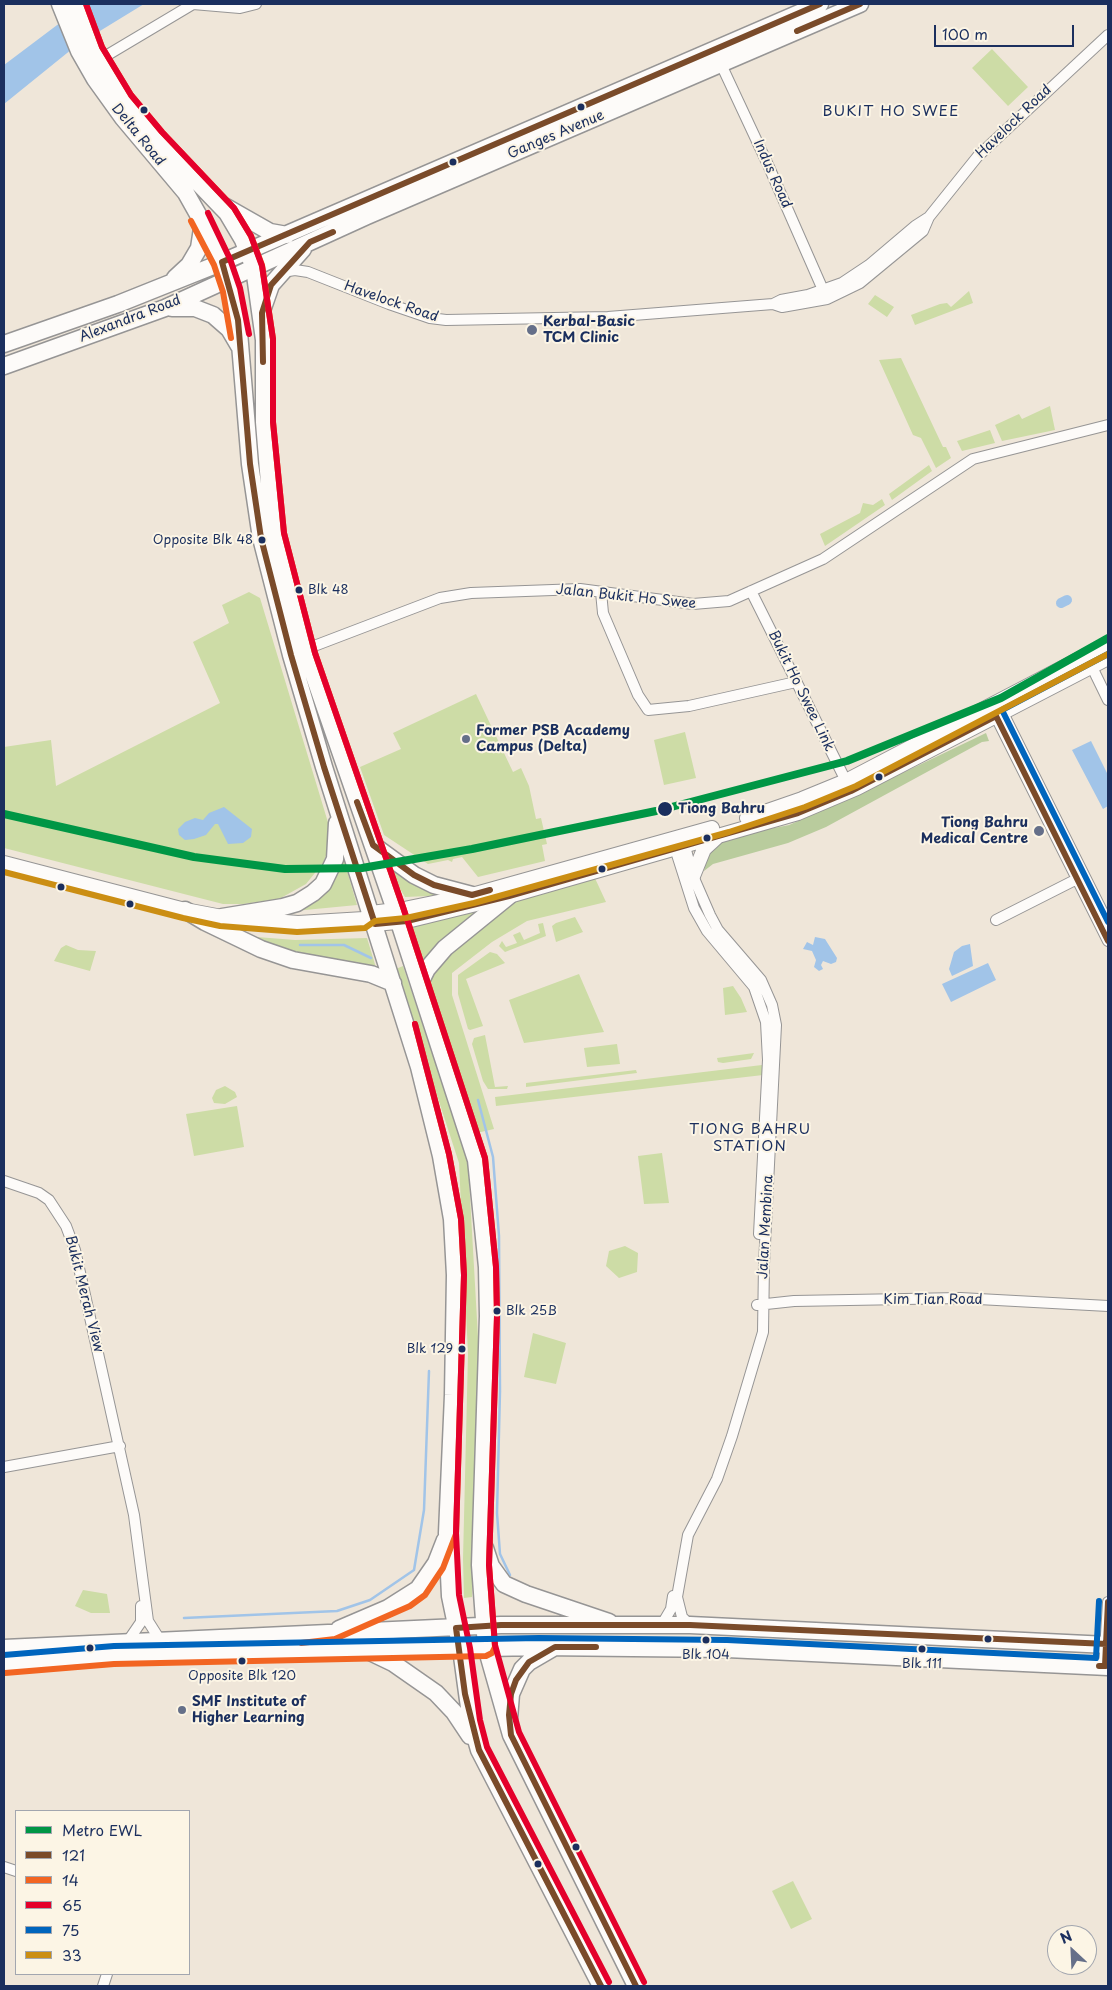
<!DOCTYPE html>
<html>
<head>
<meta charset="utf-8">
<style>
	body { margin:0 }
	#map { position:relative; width:1112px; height:1990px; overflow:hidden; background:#efe6d9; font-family:"Playpen Sans",sans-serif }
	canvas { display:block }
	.frame { position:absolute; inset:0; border:5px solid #1b2f5e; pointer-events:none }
	.legend { position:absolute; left:15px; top:1810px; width:175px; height:165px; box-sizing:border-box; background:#fcf5e5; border:1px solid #a2a6af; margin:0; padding:6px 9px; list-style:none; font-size:15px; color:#1b2f5e }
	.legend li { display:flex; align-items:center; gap:10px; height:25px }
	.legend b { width:25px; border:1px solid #a2a6af }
	.north { position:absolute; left:1047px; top:1925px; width:50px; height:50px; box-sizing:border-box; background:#fcf5e5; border:1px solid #a2a6af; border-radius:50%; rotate:335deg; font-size:14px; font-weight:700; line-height:20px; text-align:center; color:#1b2f5e }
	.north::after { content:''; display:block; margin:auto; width:18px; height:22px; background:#656f89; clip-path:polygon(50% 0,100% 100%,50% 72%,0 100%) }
	.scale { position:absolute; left:934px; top:25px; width:140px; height:22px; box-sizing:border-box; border:2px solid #1b2f5e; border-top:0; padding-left:6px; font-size:15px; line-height:18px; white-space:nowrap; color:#1b2f5e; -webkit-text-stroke:4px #fcf5e5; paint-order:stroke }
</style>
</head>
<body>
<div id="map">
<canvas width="1112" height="1990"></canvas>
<div class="frame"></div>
<ul class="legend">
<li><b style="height:6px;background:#009645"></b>Metro EWL</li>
<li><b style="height:6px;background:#7a4b2a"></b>121</li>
<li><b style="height:6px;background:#f26522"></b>14</li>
<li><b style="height:6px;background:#e4002b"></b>65</li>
<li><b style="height:6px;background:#0065bd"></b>75</li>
<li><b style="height:6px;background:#cb8e13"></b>33</li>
</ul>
<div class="north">N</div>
<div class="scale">100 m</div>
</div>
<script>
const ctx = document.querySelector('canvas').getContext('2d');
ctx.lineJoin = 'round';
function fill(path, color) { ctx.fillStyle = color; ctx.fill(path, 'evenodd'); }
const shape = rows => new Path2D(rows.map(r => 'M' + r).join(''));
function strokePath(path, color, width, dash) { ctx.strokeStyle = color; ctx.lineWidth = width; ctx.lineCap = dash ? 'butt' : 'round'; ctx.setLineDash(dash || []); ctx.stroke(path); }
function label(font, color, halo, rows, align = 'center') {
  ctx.font = font + ' "Playpen Sans",sans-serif'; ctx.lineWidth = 4; ctx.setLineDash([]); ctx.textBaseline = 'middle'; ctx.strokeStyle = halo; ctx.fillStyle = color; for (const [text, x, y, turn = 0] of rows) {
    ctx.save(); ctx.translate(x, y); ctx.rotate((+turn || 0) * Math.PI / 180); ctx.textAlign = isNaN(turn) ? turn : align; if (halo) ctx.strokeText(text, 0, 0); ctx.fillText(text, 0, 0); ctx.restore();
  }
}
fill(shape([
	[992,49,1028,87,1008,106,972,68],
	[969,291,973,303,915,325,911,315,940,304,947,303,951,307],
	[875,295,894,307,887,317,868,304],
	[901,358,943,447,946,447,951,458,936,468,921,438,913,435,879,360],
	[1050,406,1055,430,1002,441,995,425,1019,414,1022,419],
	[990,430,995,443,962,451,957,441],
	[929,465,932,471,892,500,889,494],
	[882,499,885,505,825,546,820,534,860,513,863,503,873,505],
	[249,592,260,598,330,829,327,853,323,863,306,884,279,899,243,904,223,904,4,848,4,747,51,740,56,786,220,703,193,642,229,623,222,605],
	[476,694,513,772,521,768,529,786,536,819,541,818,547,844,542,845,545,861,478,877,462,857,453,859,452,862,448,860,428,864,384,835,360,767,401,749,393,733],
	[685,732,696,778,664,785,654,740],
	[341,850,357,905,253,915,317,891],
	[383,860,452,895,405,897],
	[593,874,606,902,527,921,492,942,452,973,452,995,494,1129,472,1134,405,930],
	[575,917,583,932,556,942,552,926,556,923],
	[543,923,546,936,505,952,499,946,502,941,506,947,517,943,513,935,520,932,524,940,540,933,538,924],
	[244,936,295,940,367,938,377,971,295,954],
	[66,945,78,950,96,951,90,971,54,961,61,948],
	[490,952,497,954,505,963,466,979,483,1026,470,1030,468,1029,458,994,458,975],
	[403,966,468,1161,479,1355,472,1597,464,1598,463,1559,468,1354,459,1163,396,969],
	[579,974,604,1032,524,1043,509,1000],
	[733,986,741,998,747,1012,725,1015,723,988],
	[485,1035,495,1087,508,1086,507,1089,488,1089,483,1081,472,1044,474,1038],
	[617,1044,620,1064,587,1067,584,1048],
	[754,1053,751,1059,723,1063,718,1062,717,1058],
	[762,1065,763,1075,496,1106,495,1097],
	[636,1070,637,1073,526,1087,526,1083],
	[225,1086,235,1092,237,1097,225,1104,214,1103,212,1098,216,1090],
	[237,1106,244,1147,194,1156,186,1114],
	[662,1153,669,1203,644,1204,638,1156],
	[625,1246,638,1253,637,1272,619,1278,606,1266,609,1251],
	[533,1333,566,1343,556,1384,524,1377],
	[83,1590,107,1594,110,1613,91,1613,75,1606],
	[793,1881,812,1919,791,1929,772,1891]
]), '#cddca6');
fill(shape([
	[986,733,989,741,982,742,826,827,788,843,713,864,704,871,706,860,713,849,724,841,744,834,789,825,846,800]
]), '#b9cc9d');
fill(shape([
	[85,4,144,4,77,45,4,104,4,65],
	[1091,741,1108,775,1108,806,1103,809,1072,750],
	[224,807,252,829,251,837,243,843,228,844,218,824,215,824,206,835,194,839,185,840,179,835,178,829,185,822,195,818,203,820,209,813],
	[815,937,825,939,837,958,836,962,831,964,823,961,821,965,823,969,819,971,814,967,816,960,812,951,803,949,807,942,813,945],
	[970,944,973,966,952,976,949,969,954,952,962,946],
	[988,963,996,980,951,1002,942,984]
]), '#a1c4e8');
strokePath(shape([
	[300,945,344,945,371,958],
	[478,1100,493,1157,499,1236,500,1391,497,1513,500,1554,510,1575],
	[184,1618,337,1611,370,1600,414,1570,424,1510,429,1371]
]), '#a1c4e8', 2.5);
strokePath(shape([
	[1061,603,1067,600]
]), '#a1c4e8', 10);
const minor = shape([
	[99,60,193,4,240,8,256,4],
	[719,60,769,167,827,299],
	[282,272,295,270,308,272,389,304,430,318,446,320,608,317,773,304,782,307,827,299,860,283,923,231,929,217,978,156,1108,35],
	[773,304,781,300,808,295,842,283,869,265,915,226,929,217],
	[751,591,849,787],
	[601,592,603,613,638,695,648,710,689,706,796,682],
	[301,651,440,598,471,593,580,589,693,604,729,601,823,559,973,459,1108,425],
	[1089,661,1108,700],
	[1000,707,1108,923],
	[993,711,1108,941],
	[683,839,693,876,710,915,718,930,761,980,772,1005,776,1025,764,1264,763,1332,732,1436,717,1479,688,1535,677,1597,682,1617,690,1625],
	[673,842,694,908,707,931,754,987,766,1022,768,1060,759,1234],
	[996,920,1081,877],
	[4,1181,39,1193,49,1200,66,1226,75,1250,134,1515,148,1621,160,1640],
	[757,1305,794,1301,960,1298,1108,1306],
	[4,1467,120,1446],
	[661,1626,671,1609,673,1596],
	[128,1641,141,1622,141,1606],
	[1104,1667,1108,1602],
	[4,1867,16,1871],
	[103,1986,107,1974]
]);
const secondary = shape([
	[747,818,802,799,846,781,1108,644],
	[4,863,185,910,222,917,298,923,364,919,375,924,407,921,509,896,798,813,857,788,1108,658],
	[693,876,704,849,717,837],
	[364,919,371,913,404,909,472,895,712,828]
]);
const primary = shape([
	[60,4,79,51,95,79,123,118,186,193,218,250,231,290,238,320,250,464,261,538,291,655,324,767,419,1067,441,1156,452,1219,455,1275,453,1395,447,1533,450,1596,461,1649,471,1722,479,1750,601,1986],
	[77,4,94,51,124,100,155,138,227,213,243,240,254,268,264,340,264,422,269,483,275,535,281,559,307,656,395,910,476,1160,487,1267,488,1316,480,1565,486,1647,511,1735,636,1986],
	[226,207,270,232,287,235],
	[175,278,189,265,199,248,203,222],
	[172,308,195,308,213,315,229,329,239,346],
	[263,308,271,285,303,249],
	[4,344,118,304,213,266,820,4],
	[4,366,165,308,367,216,860,4],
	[373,845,414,875,434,885,472,895],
	[185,910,205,922,261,949,293,960,371,974,393,983],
	[222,917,283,907,297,903,313,893,323,884,335,859,337,823],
	[420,983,427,969,445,948,509,896],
	[485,1548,491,1566,504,1584,526,1594,609,1622],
	[339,1629,388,1608,418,1589,436,1563,445,1540],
	[4,1648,501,1625,690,1625,1108,1645],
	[370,1652,393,1663,436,1693,454,1712,470,1736],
	[4,1664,72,1657,114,1655,539,1647,727,1649,1108,1667],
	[509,1719,511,1694,522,1669,529,1662,553,1648]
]);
strokePath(minor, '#969595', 12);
strokePath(secondary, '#969595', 16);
strokePath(primary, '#969595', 19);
strokePath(minor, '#fdfbf9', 10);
strokePath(secondary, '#fdfbf9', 14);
strokePath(primary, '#fdfbf9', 16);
strokePath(shape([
	[820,4,222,262,238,320,250,464,261,538,291,655,324,767,375,924,407,921,509,896,798,813,851,791,996,716,1108,941],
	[797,31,860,4],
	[263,362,262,313,271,285,310,242,333,232],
	[357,802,373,845,414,875,434,885,472,895,490,890],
	[596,1647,555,1647,529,1662,516,1680,511,1694,509,1715,511,1735,636,1986],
	[1099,1666,1105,1666,1108,1602],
	[601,1986,479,1750,465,1694,456,1628,501,1625,690,1625,1107,1644]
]), '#7a4b2a', 6);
strokePath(shape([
	[191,221,214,265,223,292,231,338],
	[301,1643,335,1639,410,1606,425,1595,443,1568,456,1534,464,1275,461,1219,449,1154,415,1024],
	[5,1673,114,1664,486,1656,492,1653,495,1647,489,1565,497,1316,496,1267,485,1158,403,907,315,653,284,533,273,422,273,339,262,265,251,236,234,208,162,132,131,95,102,47,86,4]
]), '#f26522', 6);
strokePath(shape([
	[86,4,102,47,131,95,162,132,234,208,251,236,262,266,273,339,273,422,284,533,315,653,403,907,485,1158,496,1267,497,1316,489,1565,495,1645,519,1732,644,1982],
	[208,213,230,259,240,288,249,334],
	[415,1024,449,1154,461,1219,464,1275,456,1533,459,1595,470,1648,480,1720,487,1747,609,1982]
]), '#e4002b', 6);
strokePath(shape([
	[1108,654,1002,710,1108,922],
	[4,1655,114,1646,539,1638,727,1640,1096,1658,1099,1601]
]), '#0065bd', 6);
strokePath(shape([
	[4,872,183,918,220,926,297,932,365,928,375,921,406,918,474,903,729,832,805,807,856,786,1108,654]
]), '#cb8e13', 6);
strokePath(shape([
	[4,814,194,857,285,869,362,868,472,849,656,811,847,761,1001,698,1108,638]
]), '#009645', 8);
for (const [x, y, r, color] of [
	[581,107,4.5,"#1b2f5e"],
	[144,110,4.5,"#1b2f5e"],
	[453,162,4.5,"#1b2f5e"],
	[532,330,6,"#656f89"],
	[262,540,4.5,"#1b2f5e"],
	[299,590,4.5,"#1b2f5e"],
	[466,739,5,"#656f89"],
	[879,777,4.5,"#1b2f5e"],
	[665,809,8,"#1b2f5e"],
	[1039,831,6,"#656f89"],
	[707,838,4.5,"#1b2f5e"],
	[602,869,4.5,"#1b2f5e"],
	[61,887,4.5,"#1b2f5e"],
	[130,904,4.5,"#1b2f5e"],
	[497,1311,4.5,"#1b2f5e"],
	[462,1349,4.5,"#1b2f5e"],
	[988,1639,4.5,"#1b2f5e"],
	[706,1640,4.5,"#1b2f5e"],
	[90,1648,4.5,"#1b2f5e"],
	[922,1649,4.5,"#1b2f5e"],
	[242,1661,4.5,"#1b2f5e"],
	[182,1710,5,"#656f89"],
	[576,1847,4.5,"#1b2f5e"],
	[538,1864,4.5,"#1b2f5e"]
]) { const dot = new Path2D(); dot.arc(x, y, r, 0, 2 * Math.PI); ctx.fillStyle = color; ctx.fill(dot); strokePath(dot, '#fcf5e5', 2); }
label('13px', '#1b2f5e', '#fcf5e5', [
	["Opposite Blk 48",253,540,"right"],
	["Blk 48",308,590,"left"],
	["Blk 25B",506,1311,"left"],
	["Blk 129",453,1349,"right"],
	["Blk 104",706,1655],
	["Blk 111",922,1664],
	["Opposite Blk 120",242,1676]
]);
label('14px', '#1b2f5e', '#fcf5e5', [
	["Havelock Road",1014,122,-44],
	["Delta Road",138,135,51],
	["Ganges Avenue",556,135,-23],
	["Indus Road",772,174,66],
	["Havelock Road",391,302,19],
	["Alexandra Road",130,319,-21],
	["Jalan Bukit Ho Swee",626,597,6],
	["Bukit Ho Swee Link",801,691,64],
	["Jalan Membina",766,1227,-87],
	["Bukit Merah View",84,1294,76],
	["Kim Tian Road",933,1300]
]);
label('bold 14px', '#1b2f5e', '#fcf5e5', [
	["Kerbal-Basic",543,322],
	["TCM Clinic",543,338],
	["Former PSB Academy",476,731],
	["Campus (Delta)",476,747],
	["Tiong Bahru",1028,823,"right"],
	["Medical Centre",1028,839,"right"],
	["SMF Institute of",192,1702],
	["Higher Learning",192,1718]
], 'left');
label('bold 14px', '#1b2f5e', '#fcf5e5', [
	["Tiong Bahru",678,809]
], 'left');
ctx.letterSpacing = '1px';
label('15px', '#1b2f5e', '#fcf5e5', [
	["BUKIT HO SWEE",891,112],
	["TIONG BAHRU",750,1130],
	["STATION",750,1147]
]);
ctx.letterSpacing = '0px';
</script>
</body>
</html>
